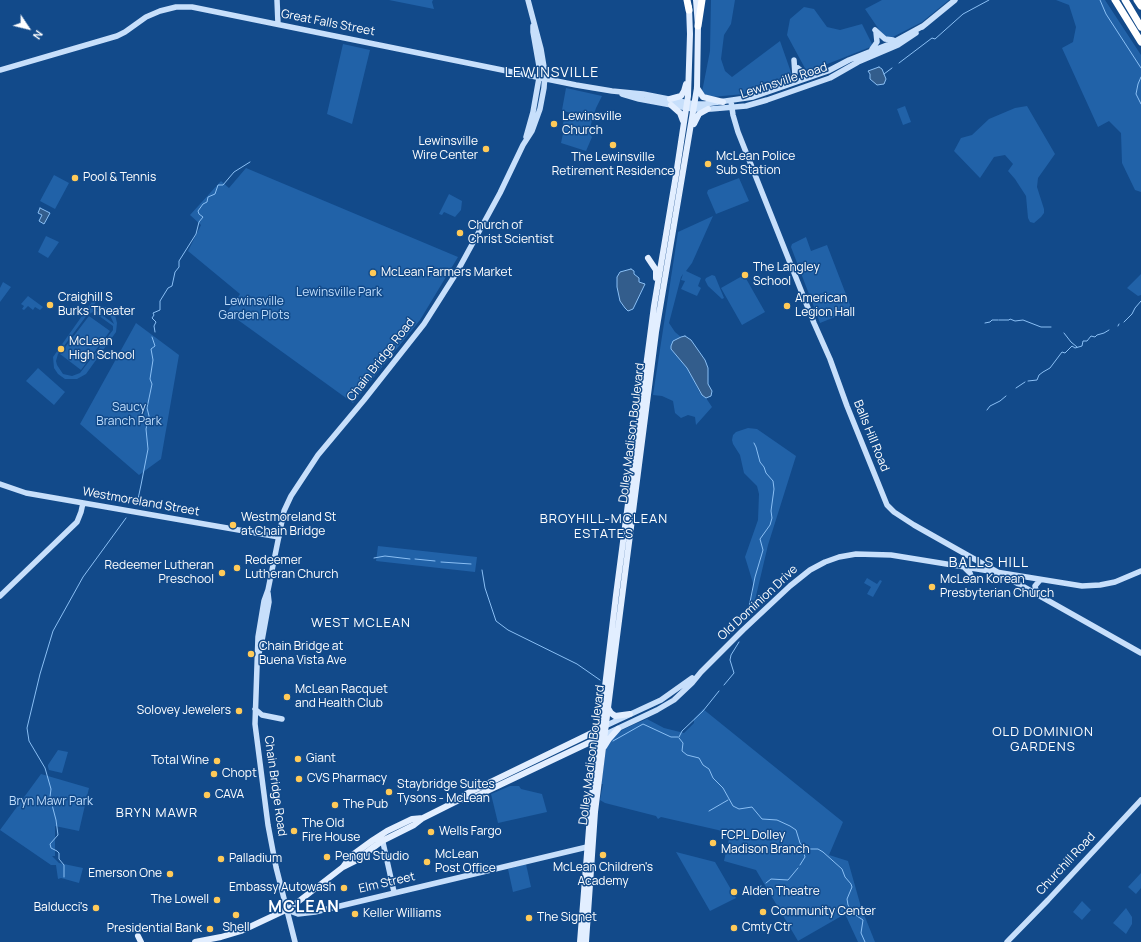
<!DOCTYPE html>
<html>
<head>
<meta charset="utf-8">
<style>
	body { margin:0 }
	#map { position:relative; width:1141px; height:942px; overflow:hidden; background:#124a8a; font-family:Manrope,sans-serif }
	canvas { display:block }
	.north { position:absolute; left:8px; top:8px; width:40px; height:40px; -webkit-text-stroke:3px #124a8a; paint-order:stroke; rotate:125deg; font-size:11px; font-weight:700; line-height:16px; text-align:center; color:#fff }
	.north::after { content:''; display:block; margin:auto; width:14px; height:18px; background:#fff; clip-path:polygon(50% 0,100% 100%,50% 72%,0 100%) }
</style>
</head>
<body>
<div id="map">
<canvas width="1141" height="942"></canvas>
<div class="north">N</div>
</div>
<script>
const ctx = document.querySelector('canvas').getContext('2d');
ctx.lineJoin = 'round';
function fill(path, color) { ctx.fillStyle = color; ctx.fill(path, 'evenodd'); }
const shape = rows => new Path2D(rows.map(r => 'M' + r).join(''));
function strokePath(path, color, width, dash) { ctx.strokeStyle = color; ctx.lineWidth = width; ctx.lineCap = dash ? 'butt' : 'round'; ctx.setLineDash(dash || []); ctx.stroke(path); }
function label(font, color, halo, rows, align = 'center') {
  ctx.font = font + ' Manrope,sans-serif'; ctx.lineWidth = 3; ctx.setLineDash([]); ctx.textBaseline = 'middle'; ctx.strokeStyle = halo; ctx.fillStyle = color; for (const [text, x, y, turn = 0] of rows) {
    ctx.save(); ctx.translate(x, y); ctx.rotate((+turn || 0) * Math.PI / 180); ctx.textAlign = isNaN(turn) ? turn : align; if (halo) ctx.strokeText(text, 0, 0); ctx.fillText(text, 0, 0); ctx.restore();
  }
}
fill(shape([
	[389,0,433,0,432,2,434,9],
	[711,0,735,0,731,24,724,35,721,59,725,71,732,77,780,41,793,78,744,94,712,97,706,95,702,92,710,51],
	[882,0,949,0,922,22,889,39,882,34,865,9],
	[1056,0,1105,0,1141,55,1141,192,1135,190,1122,163,1121,133,1109,121,1098,127,1062,48,1073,42,1076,27,1069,5],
	[804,7,814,9,827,27,840,30,862,24,873,46,807,72,787,35,790,19],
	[343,44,370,50,352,124,327,114],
	[566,88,602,96,596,108,592,120,589,133,592,137,586,151,561,143,564,129,562,129,564,119,572,121,573,114,562,110],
	[905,106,911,122,903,125,897,109],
	[1027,106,1055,154,1038,178,1037,187,1044,209,1044,213,1041,217,1034,223,1030,222,1028,218,1026,196,1015,179,1008,171,1013,164,1005,155,994,157,980,178,954,151,961,138,972,135,989,119,1015,108],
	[246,168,458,257,420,320,353,403,227,312,240,294,188,251,201,225,190,215,221,181,229,188],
	[54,175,69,183,55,209,40,201],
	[739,178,749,201,716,214,707,193,708,190],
	[449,194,462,201,461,210,455,217,444,212,442,215,439,214],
	[713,216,692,263,686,271,701,278,698,286,701,288,697,296,681,289,685,281,681,280,683,274,681,277,669,323,675,332,681,337,672,343,671,346,672,350,687,368,700,393,706,398,712,407,696,425,695,417,688,415,681,418,675,413,673,401,662,396,653,395,678,232],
	[46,236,59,242,48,258,38,252],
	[806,237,811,251,827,245,852,310,820,323,791,247,792,244],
	[1141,274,1141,295,1138,296,1127,288],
	[712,275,715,276,724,298,722,299,708,286,705,280,706,278],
	[744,275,765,312,742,325,721,288],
	[3,282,11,287,0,302,0,288],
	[28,296,43,307,40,310,35,307,33,310,28,306,24,310,22,309,24,306,21,304],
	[94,299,97,301,93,306,106,307,115,315,117,323,116,332,86,374,77,379,65,379,58,374,54,368,53,357],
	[97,310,103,310,110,315,114,324,97,311,95,313,113,326,113,330,80,373,72,376,63,374,57,365,56,361,58,354,87,315],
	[89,316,110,331,81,370,60,354],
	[136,323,179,355,161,459,139,475,80,424],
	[38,368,65,392,54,405,26,381],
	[748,428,757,429,796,456,768,545,752,613,745,620,753,591,753,583,745,557,758,520,759,494,757,486,744,473,740,455,733,444,732,440,733,435,736,432],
	[378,546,477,557,475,572,376,561],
	[867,578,877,584,880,580,882,581,873,597,867,594,871,587,864,583],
	[703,709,843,822,829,855,848,861,861,907,875,942,858,942,845,914,798,941,756,870,724,861,730,834,718,830,661,817,658,819,656,816,605,803,600,800,603,784,601,784,606,749,608,744,618,732,635,724,647,719,664,728,684,733,694,723,694,719],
	[58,750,68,752,62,773,49,770,48,767,48,765],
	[41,774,89,788,79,831,55,826,55,856,52,856,59,863,83,868,79,883,61,878,58,879,56,865,51,865,0,830],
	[510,786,519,786,521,789,542,794,547,812,498,823,491,794],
	[676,852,715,862,736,898,710,911],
	[526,864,531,887,513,892,508,869],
	[1141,873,1141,888,1136,894,1128,887],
	[1082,901,1091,910,1082,920,1073,912],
	[1126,908,1132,917,1132,924,1126,934,1113,923]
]), '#2162a8');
const water = shape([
	[879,67,882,69,886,79,884,84,877,85,870,79,870,74,868,71,879,67],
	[40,208,50,213,44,224,39,221,42,215,38,213,40,208],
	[631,269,634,271,634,274,639,278,639,282,645,284,633,309,628,311,625,308,620,301,617,287,617,277,620,272,631,269],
	[685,336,691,340,705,360,708,368,708,384,712,391,711,396,706,398,702,395,687,368,671,349,671,346,673,341,681,337,685,336]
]);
fill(water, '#335d8c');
strokePath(water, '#8abff4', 1);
strokePath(shape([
	[1100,0,1106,14,1141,68],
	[899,63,932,38,935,39,963,14,989,0],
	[884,74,892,68],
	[1141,77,1138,84,1136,94,1141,104],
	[999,320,1009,320,1010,319,1015,321,1023,320,1041,327,1051,327],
	[1124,322,1132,314,1135,308,1141,301],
	[985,323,990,322,992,320,998,320],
	[1118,326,1119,324],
	[155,332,154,326,156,322,152,318,154,315,153,313,160,310,160,301,168,288,172,286,175,272,179,267,179,261,196,234,199,222,203,217,199,214,198,211,203,204,207,202,208,197,215,194,218,185,223,185,234,172,250,162],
	[1064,333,1071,342,1077,347],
	[1028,381,1037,380,1039,375,1043,372,1050,368,1062,352,1065,353,1072,346,1075,348,1082,346,1083,341,1087,341,1091,336,1095,337,1097,335,1104,333,1109,330],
	[1016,388,1025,382],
	[987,410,990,406,1000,401,1006,396],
	[135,504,138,499,141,485,148,449,146,429,149,416,147,408,152,384,150,379,153,360,151,349,155,346,152,337],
	[374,558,385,556,410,559],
	[415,559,435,561],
	[441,562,471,564],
	[482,570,485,588,496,621,508,630,577,664,600,680],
	[747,617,755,577,763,550,760,539,770,525,772,518,771,511,774,489,773,481,766,473,764,467,760,462,756,447,754,443],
	[724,685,734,673,730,660,731,655,739,642],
	[679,737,682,731,703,711,719,691],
	[679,738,683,743,682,751,687,755,699,758,703,765,709,769,713,778,723,788,733,806,739,809,752,807,762,819,777,820,790,826,796,830,800,843,804,848,807,849,818,849,823,852,842,869,845,877,851,884,852,887,847,899,848,905,854,914,863,920,861,933,865,942],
	[613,741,643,724,671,737,678,737],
	[709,811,728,800],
	[800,865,805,857,803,850,804,848],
	[64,877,64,865,59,859,59,853,57,851,51,848,50,844,58,835,56,820,50,797,51,789,45,768,29,741,27,728,40,674,53,631,83,577,126,518],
	[766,883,771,879,788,880,798,868],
	[756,891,756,888,761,886]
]), '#8abff4', 1);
strokePath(shape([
	[277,0,278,24],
	[922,27,955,0],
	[875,30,885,39,893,40],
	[872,49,877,42,876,32],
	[798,68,804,73,814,75],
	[0,70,117,36,125,32,146,17,160,11,176,7,192,7,576,85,612,91,643,94,694,104,705,104,753,97,802,80,828,71,849,60,892,43,923,26],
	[789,83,795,75,794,60],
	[622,94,639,99,693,109,711,109,746,106,767,100,830,78,858,62,898,45,916,33],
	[731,101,733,115,738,132,814,323,830,359,847,406,887,505,894,512,914,525,1141,653],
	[526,137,533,112,539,78,539,66,533,32,533,26],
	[0,484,26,493,279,537],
	[965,568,970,573,972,579],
	[1037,595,1035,586,1040,580],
	[0,596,77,522,81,512,83,503],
	[259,653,261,646,269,602,268,593],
	[255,709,262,715,282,719],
	[605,726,661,700,692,678],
	[604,735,657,710,674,700,692,683,701,672,743,630,790,586,810,570,825,562,839,557,856,554,891,555,1082,586,1100,585,1115,582,1141,571],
	[382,838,394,892],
	[287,910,298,914,315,912,587,847],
	[295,942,276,867,268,825,255,724,258,637,264,601,268,590,284,511,291,496,318,455,364,400,424,324,457,272,500,193,523,145,532,131,540,109,544,88,545,73,541,49,528,0],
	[1007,942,1048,900,1141,800]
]), '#c7dffb', 5.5);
strokePath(shape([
	[697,88,703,97,723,102],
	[670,99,681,96,684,91,686,84],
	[671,105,680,113,683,121],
	[694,124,699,114,708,109],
	[648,258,656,270,656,278],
	[608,708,611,713,615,716,630,714],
	[604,747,609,739,618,729],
	[459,800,468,800,601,737],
	[343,867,355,861,382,841,414,825,423,818,459,800,466,794,602,728],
	[138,936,141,942],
	[195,942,221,937,241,931,290,908,343,867,351,856,373,840,387,831,412,819,423,818],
	[580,942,591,803,616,595,654,306,676,175,688,96,690,34,689,7],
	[586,942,595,812,614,660,656,332,697,88,698,26,696,0]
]), '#e2eeff', 6);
strokePath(shape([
	[687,0,689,10],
	[1115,0,1141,42],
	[1125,0,1141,27],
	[1137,0,1141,6],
	[698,26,702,0]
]), '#fff', 7);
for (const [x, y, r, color] of [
	[554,124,4,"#ffca58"],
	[613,145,4,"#ffca58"],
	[486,149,4,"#ffca58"],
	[708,164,4,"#ffca58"],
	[75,178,4,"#ffca58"],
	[460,233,4,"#ffca58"],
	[373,273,4,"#ffca58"],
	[745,275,4,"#ffca58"],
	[50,305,4,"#ffca58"],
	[787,306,4,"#ffca58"],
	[61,349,4,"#ffca58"],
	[233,525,4,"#ffca58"],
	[237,568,4,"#ffca58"],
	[222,573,4,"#ffca58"],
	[932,587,4,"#ffca58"],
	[251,654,4,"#ffca58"],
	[287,697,4,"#ffca58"],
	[239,711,4,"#ffca58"],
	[298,759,4,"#ffca58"],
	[217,761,4,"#ffca58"],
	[214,774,4,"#ffca58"],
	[299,779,4,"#ffca58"],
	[389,792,4,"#ffca58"],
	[207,795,4,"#ffca58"],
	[335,805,4,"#ffca58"],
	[294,831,4,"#ffca58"],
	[431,832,4,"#ffca58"],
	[713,843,4,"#ffca58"],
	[603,855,4,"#ffca58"],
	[327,857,4,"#ffca58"],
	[221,859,4,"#ffca58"],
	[427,862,4,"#ffca58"],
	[170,874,4,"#ffca58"],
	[344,888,4,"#ffca58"],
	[734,892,4,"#ffca58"],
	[217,900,4,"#ffca58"],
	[96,908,4,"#ffca58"],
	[763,912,4,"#ffca58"],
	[355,914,4,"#ffca58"],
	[236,915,4,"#ffca58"],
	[529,918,4,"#ffca58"],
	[734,928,4,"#ffca58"],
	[210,929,4,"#ffca58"]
]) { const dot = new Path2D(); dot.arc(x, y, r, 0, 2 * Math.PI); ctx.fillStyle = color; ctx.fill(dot); strokePath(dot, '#124a8a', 1.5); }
label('12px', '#fff', '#124a8a', [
	["Great Falls Street",328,23,11],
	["Lewinsville Road",784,81,-18],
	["Chain Bridge Road",381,360,-52],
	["Dolley Madison Boulevard",632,433,-83],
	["Balls Hill Road",871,436,68],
	["Westmoreland Street",141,502,10],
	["Old Dominion Drive",758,603,-43],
	["Dolley Madison Boulevard",592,755,-83],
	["Chain Bridge Road",275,786,82],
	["Churchill Road",1066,864,-47],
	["Elm Street",387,883,-13]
]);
label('12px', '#fff', '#124a8a', [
	["Lewinsville",562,117],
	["Church",562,131],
	["Lewinsville",478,142,"right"],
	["Wire Center",478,156,"right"],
	["McLean Police",716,157],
	["Sub Station",716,171],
	["The Lewinsville",613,158,"center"],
	["Retirement Residence",613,172,"center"],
	["Pool & Tennis",83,178],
	["Church of",468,226],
	["Christ Scientist",468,240],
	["The Langley",753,268],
	["School",753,282],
	["McLean Farmers Market",381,273],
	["Craighill S",58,298],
	["Burks Theater",58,312],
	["American",795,299],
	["Legion Hall",795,313],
	["McLean",69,342],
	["High School",69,356],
	["Westmoreland St",241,518],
	["at Chain Bridge",241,532],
	["Redeemer",245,561],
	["Lutheran Church",245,575],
	["Redeemer Lutheran",214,566,"right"],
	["Preschool",214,580,"right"],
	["McLean Korean",940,580],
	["Presbyterian Church",940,594],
	["Chain Bridge at",259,647],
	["Buena Vista Ave",259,661],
	["McLean Racquet",295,690],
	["and Health Club",295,704],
	["Solovey Jewelers",231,711,"right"],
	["Giant",306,759],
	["Total Wine",209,761,"right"],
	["Chopt",222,774],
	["CVS Pharmacy",307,779],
	["Staybridge Suites",397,785],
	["Tysons - McLean",397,799],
	["CAVA",215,795],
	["The Pub",343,805],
	["The Old",302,824],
	["Fire House",302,838],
	["Wells Fargo",439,832],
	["FCPL Dolley",721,836],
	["Madison Branch",721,850],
	["McLean",435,855],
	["Post Office",435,869],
	["Pengu Studio",335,857],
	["Palladium",229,859],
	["McLean Children's",603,868,"center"],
	["Academy",603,882,"center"],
	["Emerson One",162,874,"right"],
	["Embassy Autowash",336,888,"right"],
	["Alden Theatre",742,892],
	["The Lowell",209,900,"right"],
	["Balducci's",88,908,"right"],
	["Community Center",771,912],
	["Keller Williams",363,914],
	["The Signet",537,918],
	["Shell",236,928,"center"],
	["Cmty Ctr",742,928],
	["Presidential Bank",202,929,"right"]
], 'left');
label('12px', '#bfddfc', '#124a8a', [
	["Lewinsville Park",339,293],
	["Lewinsville",254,302],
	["Garden Plots",254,316],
	["Saucy",129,408],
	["Branch Park",129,422],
	["Bryn Mawr Park",51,802]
]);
ctx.letterSpacing = '1px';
label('13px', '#fff', '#124a8a', [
	["BROYHILL-MCLEAN",604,519],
	["ESTATES",604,534],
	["WEST MCLEAN",361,623],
	["OLD DOMINION",1043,732],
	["GARDENS",1043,747],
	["BRYN MAWR",157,813]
]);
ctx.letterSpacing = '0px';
ctx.letterSpacing = '1px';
label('14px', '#fff', '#124a8a', [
	["LEWINSVILLE",552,73],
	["BALLS HILL",989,563]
]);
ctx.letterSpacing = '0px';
ctx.letterSpacing = '1px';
label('bold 16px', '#fff', '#124a8a', [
	["MCLEAN",304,908]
]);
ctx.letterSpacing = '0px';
</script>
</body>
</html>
